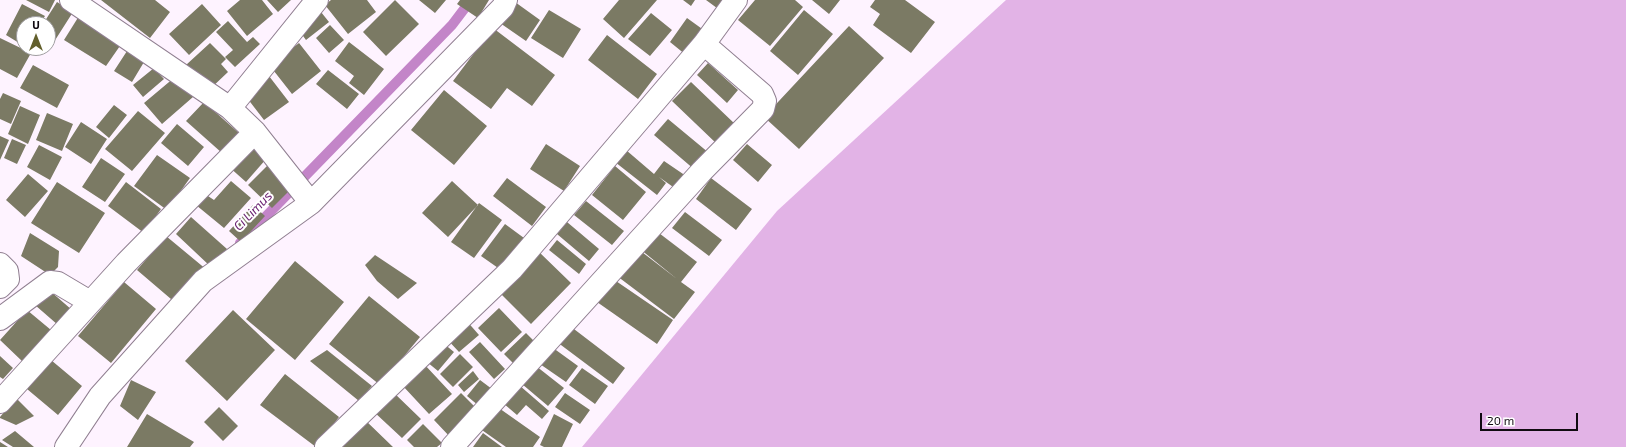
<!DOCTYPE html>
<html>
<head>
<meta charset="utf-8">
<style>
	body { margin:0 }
	#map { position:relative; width:1626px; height:447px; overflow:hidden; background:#fef3ff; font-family:"Exo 2",sans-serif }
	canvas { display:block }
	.north { position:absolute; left:16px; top:16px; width:40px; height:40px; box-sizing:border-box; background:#fff; border:1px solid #9f9da0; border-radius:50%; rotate:0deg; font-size:11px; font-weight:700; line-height:16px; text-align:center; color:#100a11 }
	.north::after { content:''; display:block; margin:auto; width:14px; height:18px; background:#625f2c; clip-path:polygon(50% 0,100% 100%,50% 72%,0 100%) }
	.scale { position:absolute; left:1480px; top:413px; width:98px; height:18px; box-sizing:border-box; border:2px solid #100a11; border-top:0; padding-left:5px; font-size:12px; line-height:14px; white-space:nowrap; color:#100a11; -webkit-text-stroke:3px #fff; paint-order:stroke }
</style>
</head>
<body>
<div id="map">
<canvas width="1626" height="447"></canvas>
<div class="north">U</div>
<div class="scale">20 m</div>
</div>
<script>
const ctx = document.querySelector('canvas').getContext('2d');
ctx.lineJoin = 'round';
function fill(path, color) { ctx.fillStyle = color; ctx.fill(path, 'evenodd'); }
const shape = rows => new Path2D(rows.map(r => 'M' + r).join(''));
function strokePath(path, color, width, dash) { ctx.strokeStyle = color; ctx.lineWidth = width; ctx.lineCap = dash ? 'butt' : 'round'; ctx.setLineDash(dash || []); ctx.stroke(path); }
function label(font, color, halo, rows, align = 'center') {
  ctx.font = font + ' "Exo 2",sans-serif'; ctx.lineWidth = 4; ctx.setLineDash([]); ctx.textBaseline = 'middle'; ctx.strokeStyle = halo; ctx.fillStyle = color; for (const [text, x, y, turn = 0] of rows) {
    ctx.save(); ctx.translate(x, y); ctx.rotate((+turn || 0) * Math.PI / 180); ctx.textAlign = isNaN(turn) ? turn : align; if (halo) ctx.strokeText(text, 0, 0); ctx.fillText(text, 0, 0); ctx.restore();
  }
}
fill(shape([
	[1006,0,1626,0,1626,447,582,447,777,211]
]), '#e2b3e6');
strokePath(shape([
	[240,243,452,25,471,0]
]), '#c385c8', 10);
fill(shape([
	[26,0,55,0,49,12],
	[101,0,155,0,170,12,150,38],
	[240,0,262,0,273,14,247,36,227,11],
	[267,0,291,0,278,12],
	[331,0,367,0,376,12,348,34,325,5],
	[395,0,419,24,386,56,363,32],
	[419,0,446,0,435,13],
	[460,0,489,0,478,18,457,4],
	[619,0,657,0,624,38,603,19],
	[683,0,695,0,691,6],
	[706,0,729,0,721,11],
	[755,0,795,0,803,7,770,46,738,20],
	[812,0,840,0,829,14],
	[875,0,905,0,935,22,911,53,873,25,880,14,870,7],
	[57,2,73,12,52,45,48,42,48,24,43,24],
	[515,2,540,20,526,41,500,23],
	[22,4,45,16,40,24,24,24,24,46,6,35],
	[202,4,221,25,189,55,169,34],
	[549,10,581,29,563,58,531,38],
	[804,10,833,34,798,75,770,51],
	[321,12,329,22,306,40,298,29],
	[651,13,672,30,650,56,628,39],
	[79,16,122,43,106,66,64,40],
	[687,18,705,31,686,55,670,42],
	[228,21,247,42,253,37,260,44,235,67,225,57,233,50,216,32],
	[330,25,344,40,329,53,316,38],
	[849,26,884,58,799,149,764,117],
	[493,28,555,75,532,106,507,88,491,109,453,81],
	[607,35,657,74,638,99,588,60],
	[0,38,31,53,17,78,0,69],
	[349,42,384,69,364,95,349,83,354,76,335,61],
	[210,43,226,59,221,64,228,72,209,90,186,65],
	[299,43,321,71,292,94,270,66],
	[127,51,144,62,132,82,114,71],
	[708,63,738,90,727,103,697,75],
	[33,65,69,85,57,108,20,88],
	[154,68,164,79,143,97,133,85],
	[328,70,359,94,347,109,316,84],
	[269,76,289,102,264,120,244,94],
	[175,77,193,97,162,124,144,103],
	[691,82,736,125,718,145,672,101],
	[444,90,487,126,454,165,411,130],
	[3,93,21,101,11,124,0,119,0,99],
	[204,102,240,134,222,153,186,121],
	[114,105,127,115,109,138,96,127],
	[20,106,40,115,28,144,8,134],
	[138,111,165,133,132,171,105,149],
	[47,113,73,124,62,151,36,140],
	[668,119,709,153,695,170,654,135],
	[81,122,107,139,91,164,65,147],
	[177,124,204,147,188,166,161,143],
	[0,136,9,140,0,160],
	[12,139,26,145,17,164,4,158],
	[249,143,267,158,246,182,228,166],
	[546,144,580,166,564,191,530,169],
	[747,144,772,165,758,182,733,160],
	[39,145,62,157,50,180,27,167],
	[626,150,654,174,664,161,686,176,676,189,659,177,666,183,657,195,615,162],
	[157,155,190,178,167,210,134,186],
	[101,158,125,174,105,202,82,187],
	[270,163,294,186,272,208,248,185],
	[615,166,646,192,623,220,592,195],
	[28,174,48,191,25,217,6,200],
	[507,178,546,207,532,226,493,196],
	[711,178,752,209,736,230,696,199],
	[231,181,251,198,224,228,196,205,205,194,214,200],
	[452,181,478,205,448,237,422,213],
	[57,182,105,213,79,253,31,223],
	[126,182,161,209,144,233,108,206],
	[586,201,624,231,612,245,574,215],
	[479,203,502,220,474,258,451,242],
	[253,205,265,216,241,242,229,231],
	[685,212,722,240,709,256,672,228],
	[191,217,227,249,211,267,176,234],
	[567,222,599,249,589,261,557,234],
	[505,224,524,238,501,270,481,256],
	[655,230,697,262,681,282,695,292,674,319,617,276,638,249,677,279,640,249],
	[30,233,59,251,58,267,50,275,21,256],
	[166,236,207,270,178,305,137,270],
	[557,240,586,264,579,274,549,250],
	[537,250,571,283,531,324,497,290],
	[375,255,417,283,398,299,377,281,365,265],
	[295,261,344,302,295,360,246,319],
	[613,279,673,320,657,344,597,302],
	[124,282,156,309,111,363,78,336],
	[49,290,72,310,58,325,35,305],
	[369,296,420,337,380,385,329,344],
	[499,308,522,332,501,352,478,328],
	[27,310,51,330,23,362,0,340],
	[233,310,275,350,227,401,185,361],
	[465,319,479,335,459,352,445,337],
	[570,326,625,368,613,384,557,342],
	[526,333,539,346,517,367,504,354],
	[480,342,505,369,494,379,469,352],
	[443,343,454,352,438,371,427,362],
	[549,345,578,366,566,382,537,362],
	[327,350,372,386,359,401,310,361],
	[460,354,473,367,453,387,440,374],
	[0,356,13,368,3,379,0,377],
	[51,360,82,386,58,415,27,389],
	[424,364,452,394,429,414,402,385],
	[536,366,564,388,548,406,522,384],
	[582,368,608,386,595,404,569,385],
	[473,371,479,379,464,392,458,385],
	[285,374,339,417,316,447,260,405],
	[131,380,156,392,138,420,120,406],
	[480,380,492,389,479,406,467,396],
	[519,385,549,411,542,419,526,405,517,415,503,403],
	[392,391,421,419,402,438,373,411],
	[461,393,479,411,451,438,434,420],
	[565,393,590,410,580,424,555,407],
	[16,398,34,416,16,425,0,418,0,417],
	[496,406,540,437,533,447,506,447,479,428],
	[219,407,238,426,223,441,204,422],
	[147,414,194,442,190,447,127,447],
	[554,414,573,424,562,447,544,447,540,445],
	[363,418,393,447,343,447,338,443],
	[423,424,442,443,437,447,414,447,407,440],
	[15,431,34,447,13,447,2,440],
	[483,433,502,447,473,447],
	[0,442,8,447,0,447]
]), '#7b7a64');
const minor = shape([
	[230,108,317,0],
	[311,203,503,7,506,0],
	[0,264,7,271,8,279,0,287],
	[0,319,50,282,58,283,90,302],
	[0,402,126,263,255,132],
	[66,447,100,396,203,281,311,203,255,132,230,108,71,0],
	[326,447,512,269,704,44,736,0],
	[452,447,702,171,763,109,765,101,762,94,704,44]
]);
strokePath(minor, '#907f91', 24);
strokePath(minor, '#fff', 22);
label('italic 13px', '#6c2274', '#fff', [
	["Ci Limus",253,211,-46]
]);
</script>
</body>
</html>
